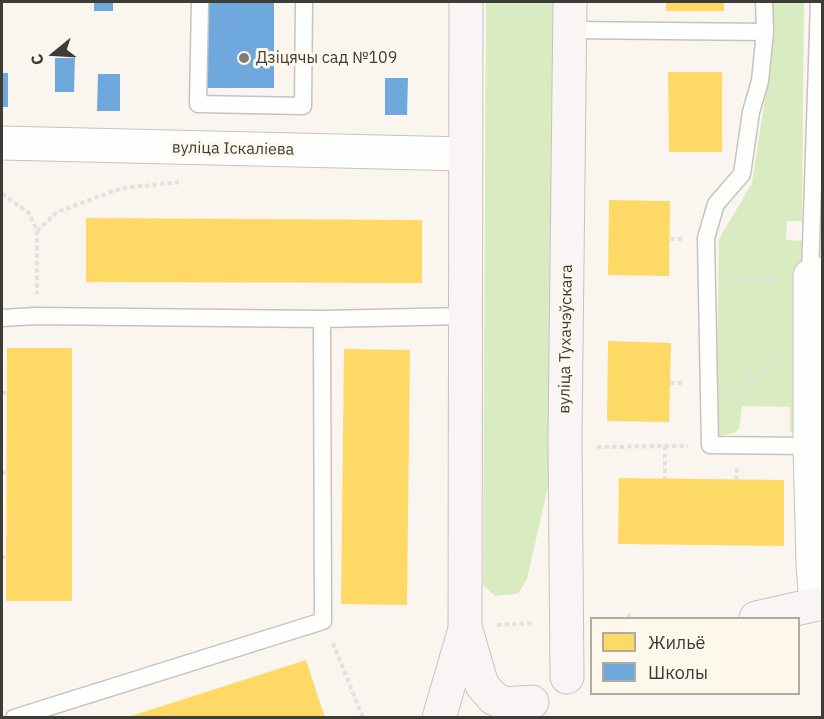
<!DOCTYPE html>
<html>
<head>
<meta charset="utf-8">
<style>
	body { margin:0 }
	#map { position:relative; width:824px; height:719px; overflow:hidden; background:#faf6ef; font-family:"IBM Plex Sans",sans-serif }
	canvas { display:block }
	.frame { position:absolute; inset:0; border:3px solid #3e3c37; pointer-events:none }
	.legend { position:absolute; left:590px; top:617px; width:210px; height:78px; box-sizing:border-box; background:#fef7eb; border:2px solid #b1aca3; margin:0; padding:8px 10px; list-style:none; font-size:18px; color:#3e3c37 }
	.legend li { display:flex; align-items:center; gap:12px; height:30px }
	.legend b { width:30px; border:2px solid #b1aca3 }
	.north { position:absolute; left:24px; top:24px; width:60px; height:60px; -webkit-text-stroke:4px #fef7eb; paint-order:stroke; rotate:252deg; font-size:16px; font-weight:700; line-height:24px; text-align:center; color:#3e3c37 }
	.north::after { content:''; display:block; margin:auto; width:21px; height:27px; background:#3e3c37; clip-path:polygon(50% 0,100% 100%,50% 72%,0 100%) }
</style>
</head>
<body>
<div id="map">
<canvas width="824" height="719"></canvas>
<div class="frame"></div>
<ul class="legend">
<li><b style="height:16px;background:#ffd966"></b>Жильё</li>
<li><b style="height:16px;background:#6fa8dc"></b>Школы</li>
</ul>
<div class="north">С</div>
</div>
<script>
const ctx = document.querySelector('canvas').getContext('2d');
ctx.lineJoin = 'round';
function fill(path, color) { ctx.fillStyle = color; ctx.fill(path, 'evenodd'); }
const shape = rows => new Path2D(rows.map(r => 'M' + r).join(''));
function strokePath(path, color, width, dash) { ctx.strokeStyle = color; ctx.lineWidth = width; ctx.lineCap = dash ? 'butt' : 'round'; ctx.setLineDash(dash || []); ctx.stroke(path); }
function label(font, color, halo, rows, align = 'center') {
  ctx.font = font + ' "IBM Plex Sans",sans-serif'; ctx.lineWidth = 6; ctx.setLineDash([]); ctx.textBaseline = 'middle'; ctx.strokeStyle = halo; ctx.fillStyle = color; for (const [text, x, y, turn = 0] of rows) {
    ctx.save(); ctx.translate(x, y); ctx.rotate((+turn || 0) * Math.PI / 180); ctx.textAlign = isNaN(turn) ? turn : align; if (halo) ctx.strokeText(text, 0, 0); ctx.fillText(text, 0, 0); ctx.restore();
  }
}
fill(shape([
	[486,2,555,2,550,478,527,579,518,594,495,596,483,585],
	[770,2,804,2,802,221,787,221,786,240,802,241,801,432,790,432,790,407,742,406,739,429,734,433,719,436,716,423,719,239,752,183,772,54]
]), '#d8ebc1');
fill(shape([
	[666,2,724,2,724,11,666,11],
	[668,72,722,72,722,152,669,152],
	[609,200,670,201,669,276,608,275],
	[86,218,422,220,422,283,86,282],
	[608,341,671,343,669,422,607,421],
	[7,348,72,348,72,601,6,601],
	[344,349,410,350,407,605,341,604],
	[619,478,784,480,784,546,618,544],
	[306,660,325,718,128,718,128,717]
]), '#ffd966');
fill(shape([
	[94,2,113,2,113,11,94,11],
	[206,2,274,2,274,88,207,88],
	[55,58,75,58,74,92,55,92],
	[2,73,8,73,8,107,2,107],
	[98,74,120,74,120,111,97,111],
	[385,78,408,78,407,115,385,115]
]), '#6fa8dc');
const lane = shape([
	[200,2,198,104,303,106,304,2],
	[570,30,765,32,764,2],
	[765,32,760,81,751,112,742,174,716,204,706,238,710,445,810,446],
	[810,276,819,2],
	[2,318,36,316,322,319,464,316],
	[14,718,323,621,322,319]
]);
const street = shape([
	[2,143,465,154],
	[816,604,813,564,810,446,810,276,822,274]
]);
const secondary = shape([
	[466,2,465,627,482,685,493,698,506,704,532,702],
	[756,618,822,603],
	[567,677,565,438,570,2],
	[439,718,465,629]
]);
strokePath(lane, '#c6c3bf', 19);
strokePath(street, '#c6c3bf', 35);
strokePath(secondary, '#c6c3bf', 35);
strokePath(shape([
	[2,194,29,213,37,231,37,294],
	[37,231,57,212,122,188,183,182],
	[670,239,684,239],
	[731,280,778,278],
	[670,383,684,383],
	[2,393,7,393],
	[733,397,777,358],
	[665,446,665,479],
	[597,447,688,446],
	[2,473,7,473],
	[736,480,737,468],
	[2,557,6,557],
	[629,614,629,618],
	[497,625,534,623],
	[333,643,363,718]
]), '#e2e1df', 4, [4.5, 3]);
strokePath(lane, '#fefefd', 16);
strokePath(street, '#fefefd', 33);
strokePath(secondary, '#f9f5f4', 33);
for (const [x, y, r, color] of [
	[244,58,6,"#807d77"]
]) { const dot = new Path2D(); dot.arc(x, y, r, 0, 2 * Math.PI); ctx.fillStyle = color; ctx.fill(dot); strokePath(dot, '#fef7eb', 2); }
label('16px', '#3e3c37', '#fef7eb', [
	["Дзіцячы сад №109",256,58]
], 'left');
label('16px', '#3e3c37', '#fef7eb', [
	["вуліца Іскаліева",233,149,1],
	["вуліца Тухачэўскага",566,339,-89]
]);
</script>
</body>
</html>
